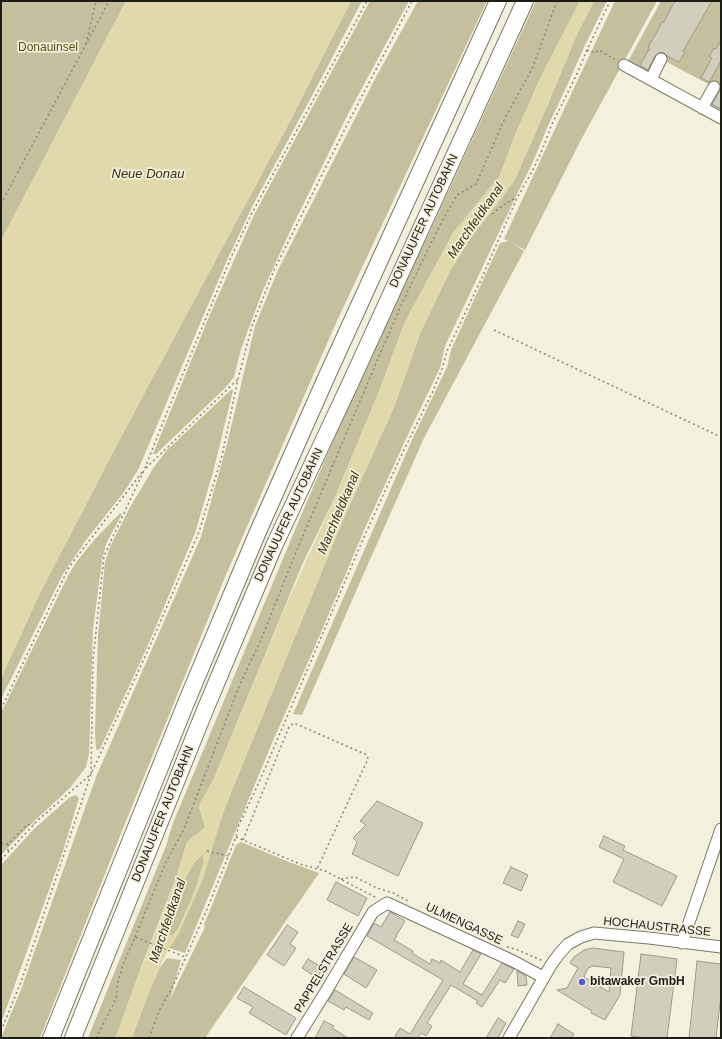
<!DOCTYPE html>
<html>
<head>
<meta charset="utf-8">
<style>
	body { margin:0 }
	#map { position:relative; width:722px; height:1039px; overflow:hidden; background:#f3f0de; font-family:Arial,sans-serif }
	canvas { display:block }
	.frame { position:absolute; inset:0; border:2px solid #1d1c15; pointer-events:none }
</style>
</head>
<body>
<div id="map">
<canvas width="722" height="1039"></canvas>
<div class="frame"></div>
</div>
<script>
const ctx = document.querySelector('canvas').getContext('2d');
ctx.lineJoin = 'round';
function fill(path, color) { ctx.fillStyle = color; ctx.fill(path, 'evenodd'); }
const shape = rows => new Path2D(rows.map(r => 'M' + r).join(''));
function strokePath(path, color, width, dash) { ctx.strokeStyle = color; ctx.lineWidth = width; ctx.lineCap = dash ? 'butt' : 'round'; ctx.setLineDash(dash || []); ctx.stroke(path); }
function label(font, color, halo, rows, align = 'center') {
  ctx.font = font + ' Arial,sans-serif'; ctx.lineWidth = 3.5; ctx.setLineDash([]); ctx.textBaseline = 'middle'; ctx.strokeStyle = halo; ctx.fillStyle = color; for (const [text, x, y, turn = 0] of rows) {
    ctx.save(); ctx.translate(x, y); ctx.rotate((+turn || 0) * Math.PI / 180); ctx.textAlign = isNaN(turn) ? turn : align; if (halo) ctx.strokeText(text, 0, 0); ctx.fillText(text, 0, 0); ctx.restore();
  }
}
fill(shape([
	[1,1,126,1,1,241],
	[351,1,362,1,314,92,254,203,227,260,138,470,124,492,86,540,63,574,1,699,1,678,39,595,122,435,289,123],
	[370,1,409,1,348,114,292,227,263,290,241,349,234,377,226,387,156,454,153,454,211,312,255,213],
	[418,1,487,1,336,323,225,577,120,836,40,1038,1,1038,22,987,96,777,201,537,227,444,255,326,278,270,375,79],
	[536,1,580,1,540,79,516,133,499,177,453,233,404,324,380,389,336,495,302,565,215,776,199,806,205,827,187,842,177,875,145,957,117,1034,115,1038,88,1038,115,971,166,846,173,823,297,525,363,371,431,229],
	[594,1,607,1,585,45,565,90,547,128,532,164,519,190,445,346,440,368,411,428,365,528,319,637,272,743,185,953,169,948,179,933,224,810,250,746,343,520,394,407,421,331,450,271,474,233,502,198,515,179,548,104,577,34],
	[615,1,657,1,582,138,525,250,514,244,524,251,424,438,360,582,302,715,293,714,412,440,447,367,451,350,500,243,509,241,504,239,567,103],
	[661,1,721,1,721,118,702,108,714,87,659,58,650,75,627,63],
	[232,389,233,391,230,403,213,472,195,533,148,645,100,749,97,750,96,748,95,734,98,635,105,562,110,547,129,509,154,467,167,450],
	[120,513,122,514,106,544,102,561,93,629,89,754,86,767,70,788,28,827,1,855,1,713,69,574,77,561,96,538],
	[76,795,79,798,63,851,1,1023,1,865,34,829,70,797],
	[241,842,289,862,319,873,205,1038,132,1038,148,994,159,969,167,958,181,960,170,999,205,927,204,925,236,845],
	[203,854,204,862,194,893,178,929,172,936,169,934,182,884,194,863]
]), '#c4bf9d');
fill(shape([
	[126,1,351,1,289,123,122,435,39,595,1,678,1,241],
	[580,1,594,1,577,34,548,104,515,179,502,198,474,233,450,271,421,331,394,407,343,520,250,746,224,810,203,879,179,933,169,948,159,969,148,994,132,1038,115,1038,177,875,187,842,205,827,199,806,215,776,287,603,336,495,380,389,404,324,453,233,499,177,516,133,540,79],
	[203,854,204,862,194,893,178,929,172,936,169,934,182,884,194,863]
]), '#e1d9ab');
const building = shape([
	[675,1,712,1,683,51,685,52,679,62,667,56,664,53,660,52,655,56,648,70,640,65,650,48,648,47,654,37,662,22,663,23,675,1],
	[721,41,721,61,709,82,701,78,712,58,709,57,714,48,716,49,721,41],
	[721,85,721,109,712,104,720,90,721,85],
	[377,801,423,823,398,876,352,854,357,842,353,838,366,825,360,821,377,801],
	[604,836,625,846,623,850,677,876,662,906,613,882,624,859,599,847,604,836],
	[511,867,528,875,521,891,503,883,511,867],
	[336,882,367,898,358,916,327,900,336,882],
	[390,912,405,921,396,936,397,936,394,940,413,951,412,953,430,964,432,959,440,963,441,960,460,972,473,950,481,954,463,984,482,995,502,963,514,969,505,983,500,980,482,1007,476,1003,478,1001,451,985,427,1023,432,1026,426,1036,421,1033,418,1038,394,1038,400,1028,410,1034,443,980,367,936,374,923,381,927,390,912],
	[518,921,525,924,518,938,511,935,518,921],
	[287,925,298,932,290,944,296,948,284,966,267,955,287,925],
	[593,948,624,952,620,995,605,1020,591,1013,592,1011,557,990,567,988,578,968,570,963,574,957,584,950,593,948],
	[593,966,611,968,609,992,584,977,588,968,593,966],
	[641,954,677,959,667,1038,647,1038,631,1036,641,954],
	[354,957,377,970,366,988,344,974,354,957],
	[308,959,323,968,317,978,302,968,308,959],
	[697,961,721,964,721,995,716,1038,689,1038,697,961],
	[517,971,526,976,527,985,518,986,517,971],
	[244,987,296,1018,286,1035,249,1013,253,1007,237,998,244,987],
	[335,990,373,1013,369,1020,346,1007,344,1010,328,1001,335,990],
	[498,1018,506,1023,498,1038,486,1038,498,1018],
	[324,1021,334,1026,332,1028,348,1038,315,1038,324,1021],
	[558,1024,574,1034,571,1038,550,1038,558,1024]
]);
fill(building, '#d1cebd');
strokePath(building, '#9e9b8a', 1);
const minor = shape([
	[624,65,721,118],
	[651,79,661,59],
	[702,108,714,87],
	[682,943,721,829],
	[297,1038,325,993,373,912,387,903,513,961,543,977],
	[509,1038,551,965,559,954,568,944,581,937,594,933,649,938,721,947]
]);
const highway = shape([
	[51,1038,186,703,257,534,326,378,498,1],
	[73,1038,205,710,274,546,350,384,525,1]
]);
strokePath(minor, '#7a7868', 13);
strokePath(highway, '#7a7868', 18);
strokePath(shape([
	[86,44,96,1],
	[587,50,595,53,599,50,616,60],
	[1,204,109,1],
	[492,214,498,209,511,200,517,198],
	[494,330,721,437],
	[146,468,238,379],
	[1,709,69,567,143,471],
	[236,837,300,864,325,871,377,898],
	[243,840,289,727,294,723,367,755,368,759,317,869],
	[1,844,8,844,27,825,34,824],
	[8,844,8,852],
	[207,851,229,856],
	[1,860,37,821,91,774,93,660,104,556,145,468,166,415,232,255,252,213,367,1],
	[341,879,355,877,377,888,393,893,408,901],
	[135,937,166,862,184,829,240,684,260,642,294,557,374,368,403,301,440,225,457,195,476,184,505,118,532,69,557,1],
	[507,947,518,950,543,961],
	[1,1031,21,982,91,774,149,648,199,532,222,456,238,379,252,326,274,270,350,119,412,1],
	[96,1038,116,999,118,981,124,962,135,937,185,957],
	[149,1038,160,1009,173,986,208,907,236,837,238,827,260,780,364,537,401,456,433,391,442,369,447,351,480,282,517,198,534,168,543,148,552,124,576,76,587,50,610,1]
]), '#89877a', 1.5, [2, 3]);
strokePath(minor, '#fff', 11);
strokePath(highway, '#fff', 16);
for (const [x, y, r, color] of [
	[582,982,4,"#545ed5"]
]) { const dot = new Path2D(); dot.arc(x, y, r, 0, 2 * Math.PI); ctx.fillStyle = color; ctx.fill(dot); strokePath(dot, '#f3f0de', 1.5); }
label('12px', '#564c17', '#f3f0de', [
	["Donauinsel",48,48]
]);
label('12px', '#1d1c15', '#f3f0de', [
	["DONAUUFER AUTOBAHN",424,221,-65],
	["DONAUUFER AUTOBAHN",289,515,-65],
	["DONAUUFER AUTOBAHN",163,814,-68],
	["ULMENGASSE",464,924,25],
	["HOCHAUSTRASSE",657,927,6],
	["PAPPELSTRASSE",324,968,-59]
]);
label('bold 12px', '#1d1c15', '#f3f0de', [
	["bitawaker GmbH",590,982]
], 'left');
label('italic 13px', '#362f0a', '#f3f0de', [
	["Neue Donau",148,174],
	["Marchfeldkanal",476,221,-55],
	["Marchfeldkanal",339,513,-67],
	["Marchfeldkanal",168,921,-71]
]);
</script>
</body>
</html>
